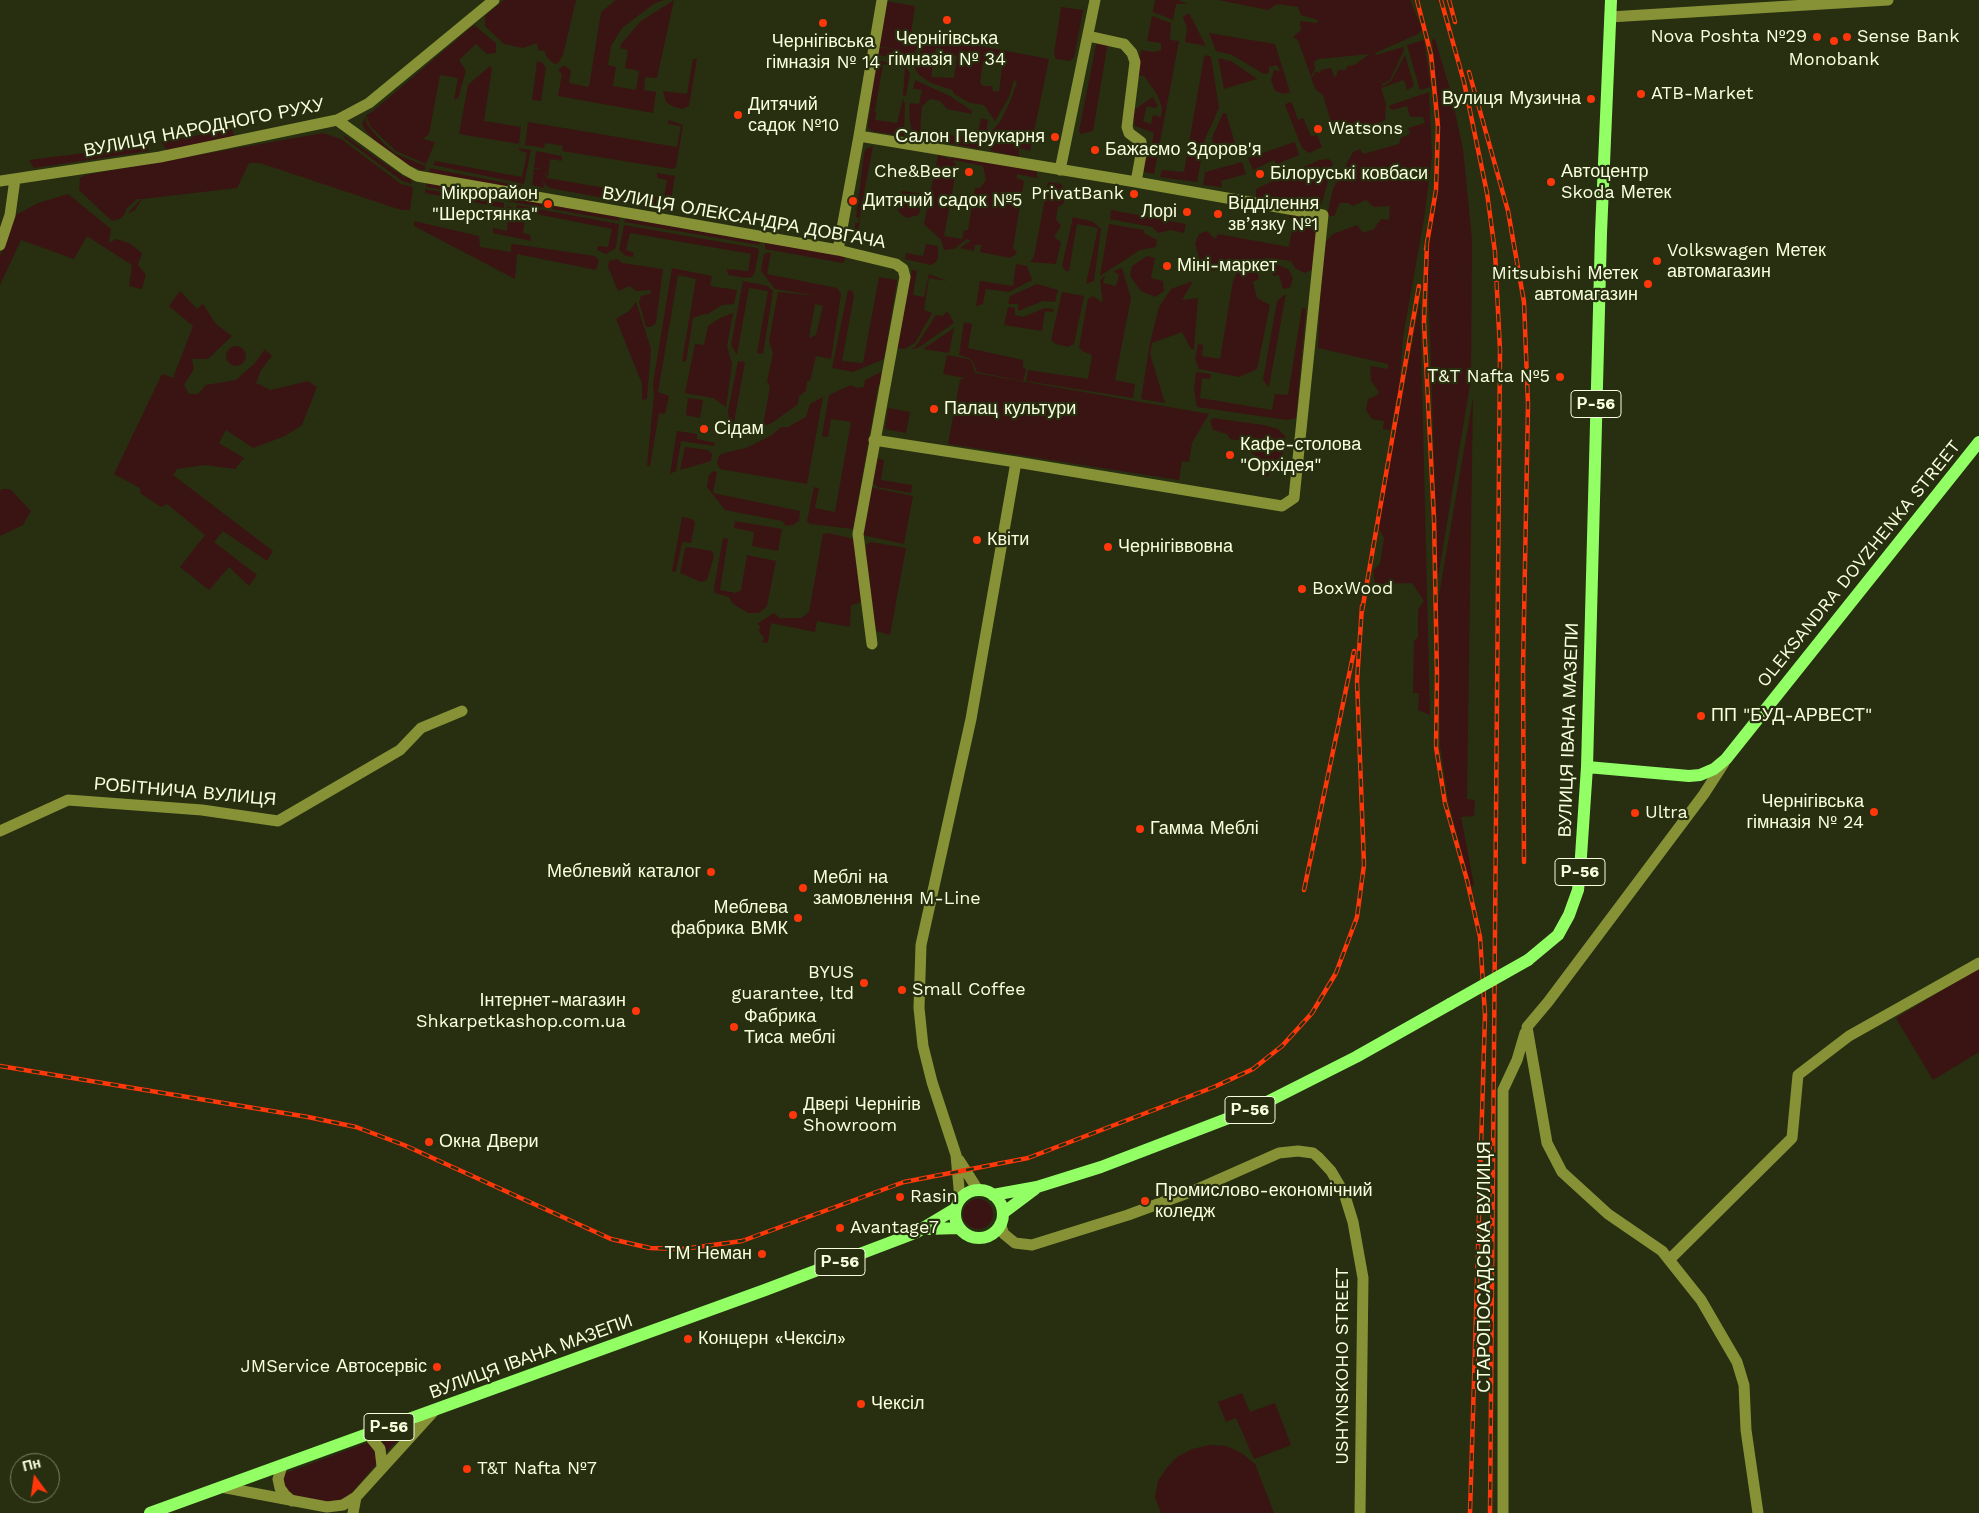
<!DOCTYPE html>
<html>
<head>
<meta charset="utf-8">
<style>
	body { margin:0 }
	#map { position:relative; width:1979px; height:1513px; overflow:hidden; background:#272f10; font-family:"Work Sans",sans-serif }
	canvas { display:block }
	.north { position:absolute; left:10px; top:1453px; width:50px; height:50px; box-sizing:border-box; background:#272f10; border:1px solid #7b8262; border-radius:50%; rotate:346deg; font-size:14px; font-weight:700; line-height:20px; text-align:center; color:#f8ffde }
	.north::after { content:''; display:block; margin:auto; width:18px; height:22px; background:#ff370a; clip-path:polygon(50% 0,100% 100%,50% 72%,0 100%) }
</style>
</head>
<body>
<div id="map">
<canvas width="1979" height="1513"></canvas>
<div class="north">Пн</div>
</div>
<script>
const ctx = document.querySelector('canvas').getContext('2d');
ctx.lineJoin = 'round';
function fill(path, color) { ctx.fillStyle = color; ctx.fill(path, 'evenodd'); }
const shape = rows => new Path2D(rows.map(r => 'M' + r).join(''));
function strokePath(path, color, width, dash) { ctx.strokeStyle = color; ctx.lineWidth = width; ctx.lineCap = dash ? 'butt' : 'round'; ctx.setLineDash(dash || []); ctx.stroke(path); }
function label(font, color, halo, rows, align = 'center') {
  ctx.font = font + ' "Work Sans",sans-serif'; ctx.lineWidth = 4.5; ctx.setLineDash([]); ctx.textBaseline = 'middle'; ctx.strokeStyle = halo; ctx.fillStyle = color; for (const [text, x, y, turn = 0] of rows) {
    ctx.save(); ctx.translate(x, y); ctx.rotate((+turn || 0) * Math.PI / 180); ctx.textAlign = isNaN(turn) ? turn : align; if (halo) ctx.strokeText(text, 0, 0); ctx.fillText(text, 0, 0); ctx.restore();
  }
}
fill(shape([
	[504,0,576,0,563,55,558,63,554,64,546,56,545,51,538,50,537,43,523,48,504,44,485,26,485,16],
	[616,0,664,0,655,3,622,28,611,46,608,65,616,67,613,86,636,90,639,71,625,68,628,50,620,48,621,44,641,21,674,0,657,78,645,77,644,90,656,92,653,113,558,96,562,74,558,70,564,65,571,70,569,83,589,87,601,12],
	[1155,0,1178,0,1188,4,1176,4,1173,20,1153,12],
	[1218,0,1410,0,1422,29,1418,34,1375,53,1376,55,1403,47,1404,50,1390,80,1382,84,1375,62,1383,86,1391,81,1405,55,1414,86,1407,90,1404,80,1381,88,1386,104,1385,120,1348,136,1334,132,1323,95,1316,90,1311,79,1316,71,1320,73,1321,70,1331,68,1334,76,1336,77,1338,70,1346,70,1347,66,1354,65,1370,54,1318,59,1314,62,1315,69,1311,77,1298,40,1293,37,1301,30,1300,21,1317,23,1318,20,1301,15,1298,7,1277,4,1268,10],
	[885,1,915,6,911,34,920,36,913,62,875,54,877,47,907,51,877,46],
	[1061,7,1083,10,1074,58,1070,61,1056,59,1054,54],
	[1189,13,1206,46,1185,42,1187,28,1183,17],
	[1152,16,1171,23,1170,40,1179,41,1154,174,1144,172,1145,150,1151,148,1154,133,1135,126,1131,112,1153,97,1158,106,1155,108,1147,106,1143,121,1151,124,1153,115,1161,117,1162,108,1157,94,1144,76,1138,75,1141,50,1154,52,1161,50,1161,43,1147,41],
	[474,25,496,43,496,53,487,54,476,44,459,60,466,71,458,98,454,99,458,78,440,75,429,134,423,139,435,142,426,164,396,151,370,126,366,115,372,112],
	[1209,33,1275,44,1290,92,1285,94,1275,91,1271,80,1274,70,1280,71,1277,65,1269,67,1269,73,1264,74,1232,55,1216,51],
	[926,36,1049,59,1030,151,1019,148,1019,157,991,151,989,147,991,132,1000,122,1010,102,1017,82,1014,80,1009,97,995,121,984,105,970,103,954,94,952,90,931,83,919,75,914,66],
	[936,48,942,49,942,53,957,56,954,78,931,77],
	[998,59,1003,60,999,92,993,91,992,86,983,86,980,83,983,62,997,63],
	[1435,39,1450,89,1463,149,1472,239,1471,379,1438,577,1428,277,1429,244,1440,171,1440,120,1432,40],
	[1097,40,1108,42,1093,131,1081,134,1079,131],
	[1424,40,1431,87,1420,90,1407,45],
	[1207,55,1211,57,1219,108,1205,139,1197,182,1160,177,1162,170,1184,172,1204,57],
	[1218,58,1231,61,1257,79,1224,89],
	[693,59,697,59,689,106,682,109,672,106,666,102,663,91,687,94],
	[875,60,904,65,910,73,906,96,903,96,905,68,883,64,875,110,870,109],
	[537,61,543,63,546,68,541,101,532,100],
	[490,66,492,68,484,121,521,127,519,144,459,134,468,85],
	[915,80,950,96,972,111,972,114,947,109,940,101,930,99,922,106,920,129,976,140,981,118,988,120,984,146,980,149,913,137,910,122,909,105,911,103,919,104,922,90,913,89],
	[1429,92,1432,155,1424,219,1403,337,1399,388,1390,430,1383,429,1384,421,1372,419,1366,410,1368,399,1377,395,1379,392,1371,381,1370,366,1388,369,1388,364,1318,348,1322,246,1333,234,1357,225,1363,233,1374,229,1381,219,1389,220,1390,206,1374,207,1366,200,1353,206,1348,203,1340,203,1334,216,1327,216,1333,189,1353,152,1360,149,1363,154,1399,144,1401,138,1410,134,1408,128,1425,123,1423,117,1410,117,1407,106,1392,110,1388,106],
	[903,99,905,103,904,136,871,131,868,127,870,110,873,110,876,112,875,120,897,123],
	[1289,102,1292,103,1298,120,1303,118,1311,136,1317,135,1322,147,1309,153,1302,148,1285,105],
	[1223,113,1226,113,1236,147,1232,150,1228,142,1214,146,1212,138],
	[365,117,368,126,385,145,396,154,426,166,424,171,406,164,383,149,366,131,362,124],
	[669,120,683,125,676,167,673,169,562,151,563,146,545,143,544,148,525,145,528,122,677,147,681,126,668,124],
	[232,129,235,138,167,150,161,142],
	[323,133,341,139,401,184,413,187,410,210,401,210,260,163,249,163,237,188,142,199,135,210,127,214,141,199,137,199,127,208,124,215,120,219,112,221,79,190,80,178,85,175],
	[345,136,404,177,411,179,412,184,402,181,343,137],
	[1295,142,1299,155,1277,164,1274,160,1253,170,1248,158],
	[147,145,149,151,34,168,29,160],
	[873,146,861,208,857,241,855,236,855,223,858,223,859,218,856,217,864,154,866,149],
	[519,148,531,150,524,184,433,165,435,161,522,177,527,153,519,150],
	[536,151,562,156,562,161,550,159,548,177,543,170,547,178,664,198,667,180,657,178,657,173,675,176,670,207,668,210,550,188,545,185,543,179,544,188,532,185,534,169,543,169,534,168],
	[938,155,951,159,952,156,1037,171,1037,178,1017,174,1017,178,1024,181,1013,248,1017,253,1010,258,980,252,981,245,975,245,974,251,960,248,971,240,967,239,954,249,944,250,941,240,924,224],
	[953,160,983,166,986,180,980,188,975,188,968,230,964,230,962,239,944,236,957,166],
	[1329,159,1333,163,1322,203,1314,208,1256,197,1256,189,1319,160],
	[1242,162,1246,174,1221,181,1222,187,1203,185,1205,172],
	[430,168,444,171,522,186,520,189,443,176,429,172],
	[427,182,618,216,620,221,426,187],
	[1048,182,1061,184,1066,193,1063,204,1058,207,1056,219,1061,226,1054,237,1061,242,1056,264,1030,262,1034,257],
	[425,189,504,203,504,208,425,193],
	[902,191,923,194,919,215,906,218,898,211],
	[68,194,111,229,109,243,116,239,129,243,142,253,138,265,146,275,142,289,129,286,132,265,87,236,74,259,21,240,0,285,0,256,16,215,38,203],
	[517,205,619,224,616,248,606,254,597,250,598,246,608,247,612,229,526,212,523,233,530,235,531,241,493,233,493,228,507,231,509,210,507,206,516,209],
	[1111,210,1186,224,1184,233,1171,230,1158,233,1152,227,1110,219],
	[1297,212,1318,220,1315,269,1304,273,1295,268,1291,261,1268,258,1211,271,1201,265,1195,243,1199,234,1207,231,1215,239,1218,234,1289,247,1293,224,1289,216],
	[1073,217,1094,222,1101,229,1094,281,1086,284,1098,228,1077,224,1069,271,1066,271,1062,266],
	[626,218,760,242,759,245,624,222],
	[414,221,479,236,480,247,511,252,511,245,513,244,595,256,599,261,596,270,517,254,515,279,414,226],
	[1109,224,1144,230,1144,233,1157,240,1156,247,1140,250,1100,276],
	[624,225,756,248,759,249,755,272,752,277,746,278,728,275,727,269,748,271,751,254,630,233,626,250,634,253,633,257,626,256,619,250],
	[768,240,845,257,845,260,843,263,765,249,765,241],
	[926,244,938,246,938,258,936,262,931,265,905,259,906,253,923,256],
	[771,252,767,274,837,288,841,294,831,359,816,356,810,381,807,381,806,391,799,396,798,404,772,423,763,426,770,386,767,382,773,353,769,341,778,292,817,296,775,289,761,271,764,254],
	[815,304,823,306,816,335,809,338],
	[1147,256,1155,258,1151,278,1163,281,1164,291,1155,297,1141,291,1130,276,1132,266],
	[617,259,622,263,663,269,656,323,651,327,646,327,639,302,641,296,650,294,651,290,636,291,630,286,618,291,608,267,609,261],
	[1270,262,1288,269,1293,278,1290,288,1283,289,1279,275,1273,276,1270,267,1257,271,1259,279,1253,282,1257,298,1270,305,1257,369,1239,377,1199,369,1195,359,1198,344,1203,345,1202,356,1220,359,1233,281,1238,271],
	[1016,264,1027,266,1032,280,1009,292,986,289,983,304,976,306,980,281,1013,286],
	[672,268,712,276,710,286,737,290,734,304,722,305,708,314,704,314,693,318,686,362,682,361,696,279,678,275,658,392,669,396,665,414,659,413,650,466,647,466,654,395,653,384],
	[1122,268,1131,298,1115,380,1135,384,1133,398,1026,381,1028,370,1088,379,1092,355,1082,351,1079,347,1088,299,1093,296,1103,303,1100,281,1105,275,1103,283,1116,286,1119,275,1113,271],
	[912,270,917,271,913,295,924,297,929,274,947,281,929,278,924,310,932,313,915,343,904,349,897,348],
	[879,277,897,280,884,359,853,372,832,368,848,290,852,291,854,296,842,361,863,363],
	[743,281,768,286,773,291,763,354,757,353,768,291,749,288,737,355,731,345],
	[1193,281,1182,300,1198,298,1194,349,1191,349,1182,332,1152,343,1150,354,1165,403,1141,399,1150,343,1159,307,1171,289],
	[1037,284,1058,290,1055,302,1043,301,1018,311,1018,304,1008,304,1010,296],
	[180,291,197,309,203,304,216,324,232,336,208,359,192,359,194,369,184,385,189,394,198,394,206,385,236,380,255,363,265,349,272,356,261,370,256,383,271,390,308,381,317,387,302,425,285,436,253,448,226,430,219,443,244,458,235,469,205,465,177,469,173,475,273,551,267,561,223,531,214,542,257,575,249,586,229,567,209,590,180,567,205,535,167,504,161,507,140,493,140,488,114,474,162,374,173,378,193,326,169,306],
	[1062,292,1084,296,1074,344,1068,347,1056,344,1051,340],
	[1286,294,1269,387,1263,380,1277,301],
	[1420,301,1430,715,1418,710,1419,693,1413,693,1414,641,1418,637,1418,609,1424,601,1412,583,1375,584,1373,570,1380,564,1384,538,1378,527],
	[636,302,651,349,647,399,642,400,642,384,616,319,629,311],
	[1008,307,1015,308,1015,315,1023,317,1045,308,1054,309,1053,312,1045,311,1042,331,1004,325],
	[1302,308,1306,309,1296,418,1287,420,1197,407,1194,389,1196,372,1211,374,1210,379,1202,378,1200,398,1272,410,1275,394,1288,395],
	[947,311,954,323,918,348,911,349,916,346,936,315,943,316],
	[733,313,727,346,732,364,726,407,713,398,685,393,695,344,704,345,708,326,720,318],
	[964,322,972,324,968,348,1023,360,1023,367,1026,369,1023,381,977,372,973,362,969,358,959,355],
	[954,328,949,353,923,349],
	'226 356a10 10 0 1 1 20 0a10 10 0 1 1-20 0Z',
	[947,355,968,359,972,362,975,373,1209,414,1192,443,1189,462,1182,461,1179,480,948,444,960,380,965,378,943,374],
	[738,361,745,362,734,422,729,419,728,411],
	[881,372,882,382,878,386,853,529,810,524,807,521,814,487,819,488,815,508,835,512,851,422,831,419,828,437,822,436,829,395,851,385,857,388,864,387,865,380],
	[823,397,807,484,720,469,717,463,719,456,724,453,746,448,772,435,781,427,788,427,806,417,810,404],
	[1473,397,1467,799,1475,800,1474,816,1461,817,1474,885,1471,887,1448,800,1440,745,1438,601],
	[688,398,703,400,700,418,686,415],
	[888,408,910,412,906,433,885,429],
	[1213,418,1263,425,1278,429,1285,436,1285,447,1277,469,1271,468,1268,477,1261,475,1258,466,1262,461,1249,451,1250,442,1230,439,1227,434,1213,430,1210,421],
	[677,431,697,434,697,439,715,443,714,446,681,441,676,471,670,474],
	[685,447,708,450,712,454,711,461,680,470],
	[874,458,884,460,881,480,912,485,911,493,877,487,870,479],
	[713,471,717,472,713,493,800,511,799,521,793,525,786,526,782,521,725,510,707,487,709,475],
	[866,486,913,496,904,544,858,534],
	[2,489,10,489,31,511,23,525,0,536,0,491],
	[682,517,692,519,695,523,691,543,682,542,676,572,672,571],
	[735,521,782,529,778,551,752,546,754,532,734,528],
	[828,533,854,539,862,599,859,603,851,605,850,627,817,621,815,632,771,623,768,642,763,643,764,637,759,632,760,626,757,624,774,613,780,618,801,618,809,612,823,534],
	[723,538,728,539,720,590,736,593,741,590,747,555,776,561,767,606,759,613,748,613,733,604,729,597,715,593,714,588],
	[871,542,906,548,890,635,876,631,871,616,865,549,867,544],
	[688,547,712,551,714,556,707,580,701,582,680,573,685,548],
	[1979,968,1979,1052,1933,1080,1896,1018],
	'963 1214a15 15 0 1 1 30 0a15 15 0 1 1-30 0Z',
	[1242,1393,1250,1412,1275,1403,1291,1445,1254,1459,1236,1418,1226,1422,1218,1402],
	[412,1426,386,1452,385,1445,379,1438],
	[367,1443,375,1450,377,1463,350,1495,341,1501,329,1503,309,1501,288,1493,282,1479,286,1473],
	[1210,1445,1227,1446,1243,1454,1255,1464,1274,1513,1161,1513,1155,1497,1158,1481,1166,1469,1177,1457,1192,1449]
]), '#3a1412');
strokePath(shape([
	[1610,17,1888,0],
	[1088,36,1124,44,1132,53,1135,62,1127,127,1129,133,1141,142,1142,149,1136,182],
	[337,120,406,170,417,176,838,250,896,264,903,269,905,277,858,534,872,644],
	[859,136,882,0],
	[1060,170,1095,0],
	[0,181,160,157,337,120,369,103,494,0],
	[0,245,10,215,15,179],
	[838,250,859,136,1136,182,1323,215,1294,498,1282,506,1016,462],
	[874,440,1016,462,971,719,921,945,919,1008,923,1046,932,1082,956,1155,960,1199],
	[1724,763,1704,794,1548,1002,1527,1027,1547,1143,1562,1172,1608,1214,1662,1251,1701,1300,1737,1362,1744,1385,1746,1430,1758,1513],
	[0,831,68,800,202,810,278,821,400,750,421,728,462,711],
	[959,1160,978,1190],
	[1000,1224,1004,1234,1015,1243,1032,1245,1128,1215,1193,1191,1279,1153,1298,1151,1313,1153,1318,1157,1331,1171,1344,1193,1353,1222,1363,1278,1360,1513],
	[1670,1259,1792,1138,1798,1075,1849,1036,1979,963],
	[368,1434,380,1449,382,1466],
	[282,1466,278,1479,280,1488,285,1495,292,1501],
	[221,1487,327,1507,343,1505,356,1497,434,1411],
	[353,1513,356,1497],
	[1503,1513,1503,1090,1517,1060,1525,1033]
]), '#879237', 11);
strokePath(shape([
	[1587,767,1689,776,1700,775,1714,769,1726,759,1979,442],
	[1528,960,1558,935,1569,915,1578,890,1580,871,1587,767,1601,233,1611,0],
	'955 1214a24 24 0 1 1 48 0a24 24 0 1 1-48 0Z',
	[993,1195,1037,1187,1101,1167,1255,1108,1356,1057,1450,1004],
	[1003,1213,1035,1189],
	[926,1229,959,1228],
	[150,1513,765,1290,915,1233,955,1209]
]), '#92ff65', 12);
const rail = shape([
	[1417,0,1431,55,1438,127,1436,190,1426,249],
	[1441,0,1464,82,1487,193,1495,252,1500,350,1490,1513],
	[1449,0,1455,22],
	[1469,72,1508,211,1524,302,1528,405,1523,670,1524,862],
	[1427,243,1424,322,1434,519,1437,676,1436,747,1445,803,1467,880,1480,937,1485,1015,1470,1513],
	[1362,611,1419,286],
	[1304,890,1354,651],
	[0,1066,308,1117,356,1127,404,1145,611,1239,650,1248,683,1249,742,1241,904,1182,1028,1158,1214,1087,1253,1069,1282,1046,1312,1013,1336,973,1357,917,1364,865,1357,681,1362,606]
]);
strokePath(rail, '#ff370a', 4.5);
strokePath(rail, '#272f10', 2.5, [8]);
strokePath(shape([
	[1450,1004,1528,960]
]), '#92ff65', 12);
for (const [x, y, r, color] of [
	[947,20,5,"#ff370a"],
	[823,23,5,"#ff370a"],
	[1817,37,5,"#ff370a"],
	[1847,37,5,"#ff370a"],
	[1834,41,5,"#ff370a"],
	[1641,94,5,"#ff370a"],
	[1591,99,5,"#ff370a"],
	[738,115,5,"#ff370a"],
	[1318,129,5,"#ff370a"],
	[1055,137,5,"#ff370a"],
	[1095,150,5,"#ff370a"],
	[969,172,5,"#ff370a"],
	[1260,174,5,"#ff370a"],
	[1551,182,5,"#ff370a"],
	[1134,194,5,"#ff370a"],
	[853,201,5,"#ff370a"],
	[548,204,5,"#ff370a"],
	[1187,212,5,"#ff370a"],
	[1218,214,5,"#ff370a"],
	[1657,261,5,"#ff370a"],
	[1167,266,5,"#ff370a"],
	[1648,284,5,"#ff370a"],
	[1560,377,5,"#ff370a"],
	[934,409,5,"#ff370a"],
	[704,429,5,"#ff370a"],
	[1230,455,5,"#ff370a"],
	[977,540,5,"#ff370a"],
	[1108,547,5,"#ff370a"],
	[1302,589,5,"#ff370a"],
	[1701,716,5,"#ff370a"],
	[1874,812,5,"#ff370a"],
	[1635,813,5,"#ff370a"],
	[1140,829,5,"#ff370a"],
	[711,872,5,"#ff370a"],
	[803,888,5,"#ff370a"],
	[798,918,5,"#ff370a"],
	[864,983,5,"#ff370a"],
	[902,990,5,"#ff370a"],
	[636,1011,5,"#ff370a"],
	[734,1027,5,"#ff370a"],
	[793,1115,5,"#ff370a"],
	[429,1142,5,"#ff370a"],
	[900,1197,5,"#ff370a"],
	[1145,1201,5,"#ff370a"],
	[840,1228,5,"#ff370a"],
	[762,1254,5,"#ff370a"],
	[688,1339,5,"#ff370a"],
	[437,1367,5,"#ff370a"],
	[861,1404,5,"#ff370a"],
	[467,1469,5,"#ff370a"]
]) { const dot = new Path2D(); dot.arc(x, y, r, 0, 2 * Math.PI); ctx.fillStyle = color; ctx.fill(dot); strokePath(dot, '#272f10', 2); }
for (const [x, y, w] of [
	[1596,404,50],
	[1580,872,50],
	[1250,1110,50],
	[840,1262,50],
	[389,1427,50]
]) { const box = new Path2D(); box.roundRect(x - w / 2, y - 13.5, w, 27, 4); ctx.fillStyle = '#272f10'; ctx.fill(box); strokePath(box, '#f8ffde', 1); }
label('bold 16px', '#f8ffde', null, [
	["Р-56",1596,404],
	["Р-56",1580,872],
	["Р-56",1250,1110],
	["Р-56",840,1262],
	["Р-56",389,1427]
]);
label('18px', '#f8ffde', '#272f10', [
	["Nova Poshta №29",1807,37,"right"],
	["Sense Bank",1857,37],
	["Чернігівська",947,39,"center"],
	["гімназія № 34",947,60,"center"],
	["Чернігівська",823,42,"center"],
	["гімназія № 14",823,63,"center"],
	["Monobank",1834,60,"center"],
	["ATB-Market",1651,94],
	["Вулиця Музична",1581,99,"right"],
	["Дитячий",748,105],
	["садок №10",748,126],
	["Watsons",1328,129],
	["Салон Перукарня",1045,137,"right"],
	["Бажаємо Здоров'я",1105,150],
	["Che&Beer",959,172,"right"],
	["Автоцентр",1561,172],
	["Skoda Метек",1561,193],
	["Білоруські ковбаси",1270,174],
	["Мікрорайон",538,194,"right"],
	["\"Шерстянка\"",538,215,"right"],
	["PrivatBank",1124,194,"right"],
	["Дитячий садок №5",863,201],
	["Відділення",1228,204],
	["зв’язку №1",1228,225],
	["Лорі",1177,212,"right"],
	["Volkswagen Метек",1667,251],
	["автомагазин",1667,272],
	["Міні-маркет",1177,266],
	["Mitsubishi Метек",1638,274,"right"],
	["автомагазин",1638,295,"right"],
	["Т&T Nafta №5",1550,377,"right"],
	["Палац культури",944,409],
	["Сідам",714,429],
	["Кафе-столова",1240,445],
	["\"Орхідея\"",1240,466],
	["Квіти",987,540],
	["Чернігіввовна",1118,547],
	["BoxWood",1312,589],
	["ПП \"БУД-АРВЕСТ\"",1711,716],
	["Чернігівська",1864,802,"right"],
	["гімназія № 24",1864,823,"right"],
	["Ultra",1645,813],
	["Гамма Меблі",1150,829],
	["Меблевий каталог",701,872,"right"],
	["Меблі на",813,878],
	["замовлення M-Line",813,899],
	["Меблева",788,908,"right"],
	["фабрика ВМК",788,929,"right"],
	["BYUS",854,973,"right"],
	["guarantee, ltd",854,994,"right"],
	["Small Coffee",912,990],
	["Інтернет-магазин",626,1001,"right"],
	["Shkarpetkashop.com.ua",626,1022,"right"],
	["Фабрика",744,1017],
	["Тиса меблі",744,1038],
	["Двері Чернігів",803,1105],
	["Showroom",803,1126],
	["Окна Двери",439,1142],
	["Промислово-економічний",1155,1191],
	["коледж",1155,1212],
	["Rasin",910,1197],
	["Avantage7",850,1228],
	["ТМ Неман",752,1254,"right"],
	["Концерн «Чексіл»",698,1339],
	["JMService Автосервіс",427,1367,"right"],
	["Чексіл",871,1404],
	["T&T Nafta №7",477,1469]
], 'left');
label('18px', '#f8ffde', '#272f10', [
	["ВУЛИЦЯ НАРОДНОГО РУХУ",204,128,-11],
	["ВУЛИЦЯ ОЛЕКСАНДРА ДОВГАЧА",744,218,10],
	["OLEKSANDRA DOVZHENKA STREET",1859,564,-51],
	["ВУЛИЦЯ ІВАНА МАЗЕПИ",1569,730,-88],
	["РОБІТНИЧА ВУЛИЦЯ",185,792,5],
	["СТАРОПОСАДСЬКА ВУЛИЦЯ",1485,1267,-90],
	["ВУЛИЦЯ ІВАНА МАЗЕПИ",531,1357,-20],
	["USHYNSKOHO STREET",1343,1366,-90]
]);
</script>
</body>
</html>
